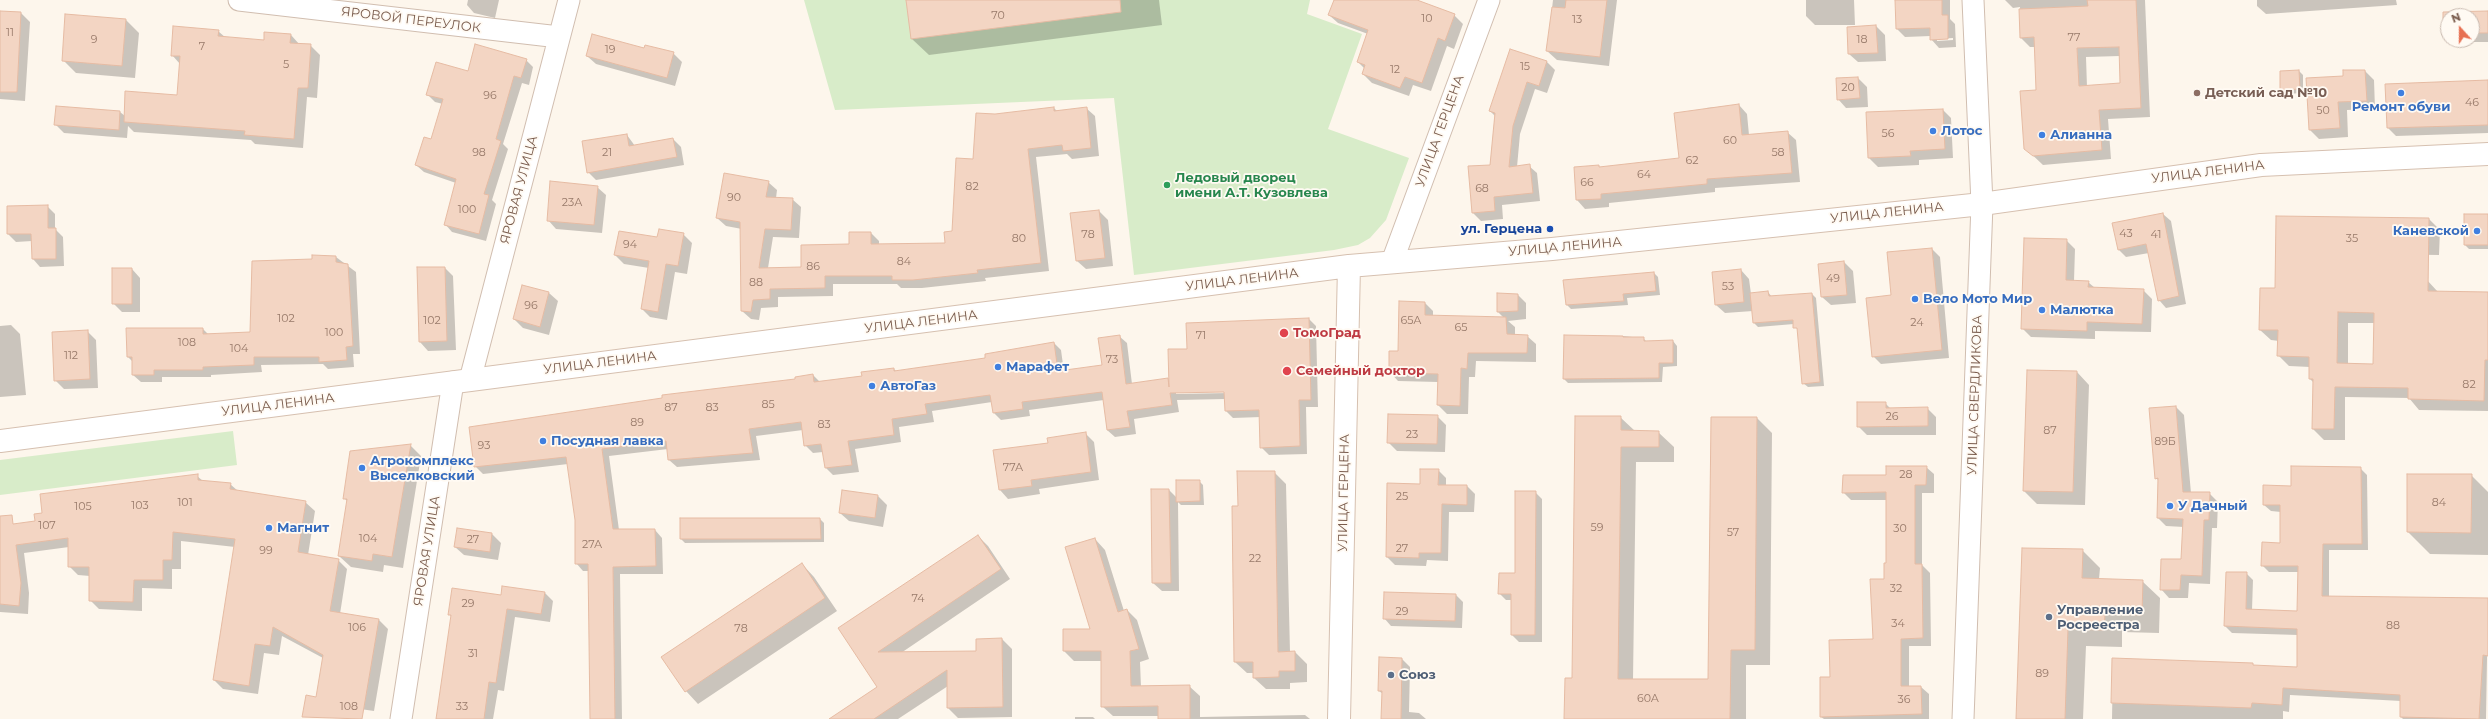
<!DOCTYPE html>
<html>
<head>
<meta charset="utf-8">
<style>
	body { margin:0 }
	#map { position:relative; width:2488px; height:719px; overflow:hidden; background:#fdf6ec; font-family:Montserrat,sans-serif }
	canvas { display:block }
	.north { position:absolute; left:2440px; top:8px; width:40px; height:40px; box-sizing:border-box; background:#fffaf3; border:1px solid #cabbb1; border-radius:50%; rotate:339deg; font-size:11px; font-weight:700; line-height:16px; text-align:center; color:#7a5c4d }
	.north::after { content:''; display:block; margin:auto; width:14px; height:18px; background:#e76f51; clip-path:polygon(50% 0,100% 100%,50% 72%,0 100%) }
</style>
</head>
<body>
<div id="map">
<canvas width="2488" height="719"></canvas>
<div class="north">N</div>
</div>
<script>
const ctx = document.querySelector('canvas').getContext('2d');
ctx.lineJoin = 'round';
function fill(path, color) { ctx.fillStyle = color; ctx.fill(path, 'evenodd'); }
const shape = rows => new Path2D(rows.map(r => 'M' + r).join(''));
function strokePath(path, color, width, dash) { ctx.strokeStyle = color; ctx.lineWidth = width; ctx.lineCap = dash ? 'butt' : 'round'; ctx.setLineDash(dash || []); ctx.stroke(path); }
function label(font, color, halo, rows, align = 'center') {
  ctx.font = font + ' Montserrat,sans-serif'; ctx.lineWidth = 3.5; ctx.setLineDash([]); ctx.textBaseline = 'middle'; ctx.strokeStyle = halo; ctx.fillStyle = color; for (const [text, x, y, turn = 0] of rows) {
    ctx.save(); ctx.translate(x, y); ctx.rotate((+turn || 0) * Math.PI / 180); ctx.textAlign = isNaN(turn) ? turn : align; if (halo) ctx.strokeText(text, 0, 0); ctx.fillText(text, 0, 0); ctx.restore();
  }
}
fill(shape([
	[804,0,1310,0,1307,14,1362,34,1328,129,1409,158,1386,220,1370,238,1358,245,1334,250,1134,275,1114,98,835,110],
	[233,431,237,465,0,495,0,460]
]), '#d8ecc9');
fill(shape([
	[468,0,499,0,495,18,474,13,467,5],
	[907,0,1159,0,1162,25,929,55,912,39],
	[1335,0,1414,0,1454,15,1463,24,1454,49,1447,46,1431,91,1413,85,1409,96,1372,83,1363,74,1365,69,1358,62,1368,34,1338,23,1329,15],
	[1553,0,1617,0,1609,66,1557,60,1547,51],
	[1806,0,1854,0,1855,25,1815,25,1806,16],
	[1896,0,1950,0,1950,19,1955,24,1956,47,1939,48,1931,39,1931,36,1905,37,1897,29],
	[1953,38,1953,40,1937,41,1937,39],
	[2005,0,2145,0,2150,117,2108,119,2111,159,2043,165,2025,148,2037,90,2036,47,2030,47,2021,38,2020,7,2013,8],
	[2120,56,2121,84,2087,87,2086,57],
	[2257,0,2396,0,2397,5,2266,14,2257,6],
	[0,12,21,13,30,22,25,101,0,99],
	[2488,12,2488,42,2453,42,2451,40,2472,40,2472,16,2448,16,2448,37,2444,33,2444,13],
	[126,20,139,33,135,78,76,73,63,60],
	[1876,26,1885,35,1886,61,1858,62,1849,54],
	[218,31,226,38,265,41,291,35,300,45,310,45,320,55,317,98,307,97,303,148,255,144,251,140,134,132,128,126,127,138,64,133,56,125,57,107,120,112,125,116,178,96,180,64,172,55],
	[645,49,673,53,682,62,675,86,596,64,587,56],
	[1511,50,1547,62,1555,70,1547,93,1535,89,1520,134,1517,167,1529,166,1537,173,1540,201,1502,205,1503,219,1481,221,1473,213,1469,167,1490,166,1495,116,1490,111],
	[526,60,533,67,529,85,522,83,503,144,508,149,492,200,496,204,486,241,452,232,445,224,456,183,424,172,416,165,432,141,443,104,435,102,427,94,469,73],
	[2299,71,2303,75,2303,93,2285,94,2281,89],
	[2365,71,2374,80,2375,109,2347,110,2348,137,2319,139,2310,130,2344,77],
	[1858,78,1867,87,1868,107,1846,108,1838,99],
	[2488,81,2488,133,2396,136,2388,128],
	[1739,105,1747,114,1749,135,1787,132,1796,140,1800,182,1715,188,1715,192,1609,203,1609,207,1585,209,1577,200,1599,166,1600,168,1680,159,1706,108],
	[1054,108,1057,111,1086,108,1095,116,1099,156,1072,159,1067,154,1036,157,1049,271,985,278,986,281,922,288,901,288,897,284,833,284,833,296,778,297,778,307,761,308,759,320,751,319,742,311,742,229,726,226,717,218,768,182,777,190,776,198,792,199,801,207,799,238,773,237,768,268,802,268,850,245,871,233,879,241,879,245,946,244,953,232,974,160,995,115],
	[1943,110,1951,118,1953,158,1919,160,1919,165,1878,167,1869,158],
	[627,135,635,146,673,139,681,147,684,165,596,180,588,172],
	[597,187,606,195,602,233,556,229,548,220],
	[47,206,55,214,55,229,63,237,64,266,40,267,33,259,32,241,16,242,8,234],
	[1099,211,1108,220,1113,266,1086,269,1077,261],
	[2163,214,2171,221,2186,304,2166,308,2159,300,2149,253,2126,257,2118,249],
	[2488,215,2488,249,2469,249,2465,245],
	[2429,219,2440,230,2439,255,2365,254,2427,280,2438,292,2488,293,2488,411,2419,410,2409,398,2345,397,2345,440,2324,440,2313,429,2314,383,2310,379,2310,367,2289,366,2278,355,2279,341,2271,340,2260,330,2276,289],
	[2348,323,2375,323,2374,365,2348,364],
	[683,234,692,243,687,274,675,272,667,320,650,317,642,309,649,268,624,264,615,255,658,238],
	[2066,240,2075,249,2074,281,2088,282,2095,288,2143,290,2152,299,2151,332,2095,331,2095,339,2031,337,2022,328],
	[1932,249,1940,257,1949,358,1881,364,1873,356,1892,296],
	[336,257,356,272,360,354,353,354,354,367,328,369,323,364,261,365,262,372,211,375,211,377,162,377,162,382,141,382,133,375,133,362,128,357,203,329,209,335,251,333,313,260],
	[1844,262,1853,271,1856,303,1831,305,1822,297],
	[418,268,445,268,453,276,456,350,428,351,420,342],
	[132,269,140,278,140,312,122,312,113,303],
	[1741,270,1749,279,1751,294,1768,292,1772,297,1812,294,1816,298,1824,386,1808,387,1803,383,1799,332,1794,324,1758,327,1754,323,1753,311,1725,313,1716,305],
	[1654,273,1658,277,1660,295,1627,298,1628,305,1571,309,1567,305,1564,280],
	[523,286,549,293,558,301,549,335,523,328,514,319],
	[1498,294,1518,295,1526,303,1526,319,1508,321,1515,327,1515,336,1527,336,1536,344,1536,362,1476,361,1475,377,1469,377,1468,414,1447,414,1438,405,1438,382,1398,381,1390,372,1425,303,1433,311,1433,317,1504,318,1498,312],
	[1309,319,1316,326,1318,407,1306,407,1307,454,1269,455,1261,447,1261,417,1233,418,1226,411,1226,399,1177,400,1179,412,1134,419,1136,434,1115,437,1107,430,1104,400,1029,410,1030,416,1001,420,994,413,992,402,932,411,934,422,899,427,901,442,855,449,859,472,833,475,826,468,823,452,813,453,805,445,803,430,756,436,760,460,677,467,669,460,668,449,609,456,619,530,655,530,662,538,663,574,620,574,622,719,591,719,589,571,583,571,576,563,576,520,568,464,483,474,475,466,813,375,820,382,863,377,894,369,897,372,986,359,1054,343,1061,350,1064,372,1103,366,1119,336,1127,343,1132,384,1168,379,1170,381,1188,350],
	[1229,391,1229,393,1176,394,1176,392],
	[11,325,20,334,26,395,0,397,0,326],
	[87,331,96,340,98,388,64,389,55,380],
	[1565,336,1623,336,1643,338,1647,342,1673,341,1677,346,1677,366,1663,367,1662,382,1568,383,1564,379],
	[2077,372,2089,385,2085,505,2037,504,2024,491],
	[1885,403,1891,409,1927,408,1936,417,1936,435,1867,435,1858,426],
	[2176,407,2184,415,2191,493,2209,493,2218,502,2217,528,2212,528,2210,584,2189,583,2188,598,2169,598,2161,589,2182,560,2184,527,2166,526,2158,518,2159,481,2156,478],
	[1437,416,1446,425,1445,452,1397,451,1388,442],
	[1620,417,1635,431,1658,432,1674,447,1674,462,1636,462,1633,680,1709,680,1757,418,1772,433,1770,665,1746,665,1746,719,1565,719],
	[1085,433,1094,442,1099,480,1039,489,1040,494,1008,499,1000,490,1049,443],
	[410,445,421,456,403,568,384,565,383,572,351,567,339,556,348,502,344,498],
	[1926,467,1934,474,1934,493,1922,493,1922,565,1930,573,1931,646,1909,646,1909,687,1921,687,1929,694,1929,719,1824,719,1821,717,1831,678,1874,640,1887,564,1887,500,1851,500,1843,492,1887,476],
	[2360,468,2367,475,2368,550,2329,550,2329,597,2488,599,2486,719,2403,719,2401,717,2401,701,2290,695,2289,712,2283,711,2283,719,2112,719,2113,659,2252,664,2255,666,2298,668,2298,635,2232,633,2225,626,2246,573,2253,580,2252,610,2298,612,2299,572,2269,572,2262,565,2281,544,2281,512,2271,511,2264,505,2292,487],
	[1438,470,1446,478,1446,486,1467,486,1475,494,1474,512,1449,512,1448,561,1427,560,1426,566,1395,565,1387,557,1388,484,1420,485],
	[1274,472,1286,484,1290,652,1295,652,1307,664,1307,682,1290,683,1290,689,1266,689,1254,678,1254,673,1247,673,1235,662,1239,507],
	[2471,475,2488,492,2488,555,2430,554,2408,532],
	[197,476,203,481,230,484,238,491,305,502,315,511,308,555,338,560,347,569,340,614,379,620,388,629,374,711,326,704,323,658,282,636,279,655,264,653,258,694,223,689,214,680,235,547,181,541,181,569,172,569,172,589,142,588,142,611,99,609,90,600,90,576,78,575,69,566,69,547,24,553,29,593,28,614,0,612,0,526,37,522],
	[1199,481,1203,485,1204,505,1181,505,1178,502,1179,591,1162,591,1153,583,1169,490,1177,498],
	[1535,492,1542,499,1542,642,1519,642,1512,635,1512,600,1506,600,1499,593,1516,574],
	[878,496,887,505,883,527,849,521,840,513],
	[820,519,824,523,824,542,685,543,681,539],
	[458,529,492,534,501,543,498,560,464,555,455,547],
	[978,536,988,546,1010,579,901,653,977,652,1002,639,1012,649,1012,717,958,718,948,708,948,686,898,719,831,719,878,687,839,629],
	[1095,539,1105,550,1124,611,1127,610,1137,620,1149,659,1140,662,1141,687,1189,686,1200,696,1200,717,1305,715,1310,719,1159,719,1159,716,1113,716,1102,706,1102,661,1074,661,1064,651,1091,630],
	[2082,550,2100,568,2099,579,2142,581,2160,598,2159,633,2122,632,2122,647,2086,646,2083,719,2017,719],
	[802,564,814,577,837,611,698,704,686,691],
	[544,592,553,601,550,622,515,617,504,691,498,690,493,719,446,719,452,617,449,614,502,596],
	[1456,595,1463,602,1462,628,1391,626,1384,618],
	[1402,659,1410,667,1409,712,1419,713,1426,719,1382,719,1383,694,1379,691],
	[1075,717,1093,717,1095,719,1075,719]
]), '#0003');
const building = shape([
	[906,0,1120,0,1121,12,911,39,906,0],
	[1334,0,1417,0,1455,14,1445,41,1438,38,1422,83,1405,77,1400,88,1362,74,1365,65,1357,62,1368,30,1328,15,1334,0],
	[1566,0,1607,0,1600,57,1546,51,1552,7,1565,8,1566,0],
	[1895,0,1942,0,1942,15,1948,15,1948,39,1930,40,1930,28,1896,29,1895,0],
	[2087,0,2136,0,2141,108,2099,110,2102,150,2033,156,2024,149,2020,91,2036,90,2034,37,2020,38,2019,9,2088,6,2087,0],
	[2119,47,2120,83,2079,86,2077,48,2119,47],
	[0,11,21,12,17,92,0,92,0,11],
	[2488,11,2488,33,2472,33,2472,16,2448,16,2448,34,2443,34,2443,12,2488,11],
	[65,14,126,19,122,66,62,61,65,14],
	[1876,25,1878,53,1848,54,1847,27,1876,25],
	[173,26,219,30,218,36,264,40,264,32,291,34,290,43,311,44,308,88,298,88,294,139,244,135,245,131,124,122,125,91,177,95,180,56,171,56,173,26],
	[592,34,644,48,645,45,674,52,667,78,586,56,592,34],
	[475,44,527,59,521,78,514,76,496,139,501,141,484,194,489,195,479,234,444,225,456,179,415,165,424,137,431,139,443,99,426,95,436,62,468,71,475,44],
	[1510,49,1547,61,1539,86,1527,82,1513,126,1509,167,1530,164,1533,193,1494,197,1495,211,1472,213,1468,166,1490,165,1495,113,1489,111,1510,49],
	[2299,70,2300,89,2280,90,2280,71,2299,70],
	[2343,70,2365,70,2367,101,2338,102,2340,128,2309,130,2306,78,2343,76,2343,70],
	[1858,77,1860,98,1837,100,1836,78,1858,77],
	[2488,80,2488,125,2387,128,2385,84,2488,80],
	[1739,104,1742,135,1788,131,1792,173,1707,179,1707,184,1601,194,1601,199,1576,200,1574,167,1599,165,1599,167,1679,158,1674,113,1739,104],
	[56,106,120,111,119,130,54,125,56,106],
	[1054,107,1054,111,1087,107,1091,148,1063,151,1062,145,1028,149,1041,263,977,270,978,273,913,280,892,280,892,276,825,276,825,288,770,289,770,299,753,300,751,312,741,311,740,222,716,218,724,173,769,181,766,197,793,198,791,230,765,229,759,268,801,267,801,245,849,244,849,232,871,232,871,244,945,243,944,232,952,231,956,158,973,159,976,113,995,114,1054,107],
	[1943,109,1945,149,1910,151,1911,156,1868,158,1866,112,1943,109],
	[627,134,629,146,673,138,677,157,587,173,582,141,627,134],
	[550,181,598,186,594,225,547,221,550,181],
	[48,205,48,228,56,228,56,259,32,259,31,234,7,234,7,206,48,205],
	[1099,210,1105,258,1076,261,1070,213,1099,210],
	[2163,213,2179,296,2158,301,2146,244,2118,250,2112,223,2163,213],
	[2464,214,2488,214,2488,245,2464,245,2464,214],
	[2276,216,2429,218,2428,291,2488,292,2488,360,2485,360,2484,401,2408,399,2408,388,2335,387,2334,429,2312,429,2313,379,2309,379,2309,357,2277,356,2278,330,2259,330,2260,288,2275,288,2276,216],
	[2338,312,2374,313,2373,364,2337,363,2338,312],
	[659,229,684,233,678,266,666,264,658,312,641,309,649,261,614,255,619,231,657,237,659,229],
	[2024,238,2067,239,2066,280,2089,281,2088,287,2144,289,2142,324,2087,322,2087,331,2021,329,2024,238],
	[1932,248,1942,350,1872,357,1866,298,1891,295,1887,252,1932,248],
	[312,255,336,256,336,262,348,264,353,346,346,347,347,360,319,362,319,357,254,357,254,365,203,367,203,370,154,370,154,375,132,375,132,357,127,357,126,328,203,328,203,334,250,332,252,261,312,259,312,255],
	[1844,261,1847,295,1821,297,1818,264,1844,261],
	[417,267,445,267,447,341,419,342,417,267],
	[112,268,132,268,132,304,112,304,112,268],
	[1741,269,1744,302,1715,305,1712,272,1741,269],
	[1654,272,1656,291,1623,294,1624,301,1566,305,1563,280,1654,272],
	[522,285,549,292,540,327,513,319,522,285],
	[1768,291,1769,296,1812,293,1820,382,1802,384,1797,328,1793,328,1793,320,1753,323,1750,293,1768,291],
	[1497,293,1518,294,1518,311,1497,312,1497,293],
	[1399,301,1425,302,1425,315,1506,317,1507,334,1528,335,1527,353,1468,353,1467,369,1461,368,1460,406,1437,405,1438,374,1389,373,1389,351,1398,351,1399,301],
	[1309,318,1311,400,1299,400,1300,446,1260,448,1259,410,1225,411,1224,392,1170,393,1172,405,1127,411,1130,427,1107,430,1102,392,1022,402,1023,409,993,413,990,395,925,404,927,414,892,419,894,435,848,441,852,465,825,468,821,444,804,446,801,422,749,429,753,453,668,460,666,441,602,449,613,529,655,529,656,566,613,567,615,719,590,719,588,564,575,564,575,520,566,457,474,467,469,427,662,398,662,395,795,379,795,377,813,374,814,382,862,376,861,372,894,368,894,371,985,358,985,354,1054,342,1058,371,1102,365,1098,338,1120,335,1126,384,1168,378,1169,387,1168,349,1187,349,1186,323,1309,318],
	[88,330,90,379,54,381,52,332,88,330],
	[1564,335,1623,336,1623,337,1644,337,1644,341,1673,340,1673,363,1659,363,1659,378,1563,379,1564,335],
	[2027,370,2077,371,2073,492,2023,491,2027,370],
	[1857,402,1886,402,1886,408,1928,407,1928,426,1857,427,1857,402],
	[2176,406,2183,492,2210,492,2209,520,2204,520,2202,576,2181,575,2180,590,2160,590,2161,559,2181,559,2183,519,2157,518,2158,478,2155,479,2149,408,2176,406],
	[1388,414,1438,415,1437,444,1387,443,1388,414],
	[1575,416,1621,416,1621,430,1659,431,1659,447,1621,447,1618,679,1708,679,1711,417,1757,417,1755,650,1731,650,1730,719,1564,719,1565,678,1572,678,1575,416],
	[1086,432,1091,472,1031,480,1032,486,999,490,993,450,1048,443,1047,438,1086,432],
	[411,444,392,557,373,554,372,561,338,556,347,499,343,499,350,451,411,444],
	[1886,466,1927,466,1926,485,1915,485,1915,564,1922,564,1923,638,1901,639,1901,686,1921,686,1922,714,1820,717,1820,677,1830,677,1829,640,1873,639,1870,579,1884,579,1884,563,1886,563,1886,492,1842,493,1843,475,1886,475,1886,466],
	[2291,466,2361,467,2362,544,2323,544,2322,596,2488,598,2488,656,2483,655,2479,719,2400,717,2400,695,2283,688,2282,705,2252,703,2251,708,2111,703,2112,658,2253,663,2253,665,2297,667,2297,629,2224,626,2226,572,2247,572,2246,609,2297,611,2298,566,2261,566,2262,542,2280,543,2280,505,2263,505,2263,485,2291,486,2291,466],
	[1420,469,1439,469,1438,485,1467,485,1467,505,1442,504,1441,553,1419,553,1419,558,1386,557,1387,483,1420,484,1420,469],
	[1237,471,1275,471,1278,652,1295,651,1295,671,1279,671,1279,677,1253,678,1253,662,1234,662,1232,506,1238,506,1237,471],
	[198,474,198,480,231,483,230,489,306,501,298,552,339,559,330,611,379,619,362,719,302,717,306,695,316,697,323,655,273,627,270,646,255,644,249,686,213,680,235,539,173,532,172,560,163,560,163,580,134,580,133,602,89,601,89,567,68,567,68,538,16,545,21,583,19,606,0,604,0,516,12,515,13,524,35,521,34,514,42,513,40,494,198,474],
	[2407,474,2472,474,2471,533,2407,532,2407,474],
	[1176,480,1200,480,1200,501,1176,502,1176,480],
	[1151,489,1169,489,1171,583,1152,583,1151,489],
	[842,490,878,495,875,518,839,513,842,490],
	[1515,491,1536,491,1535,635,1511,635,1511,594,1498,594,1499,573,1515,573,1515,491],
	[680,518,820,518,821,539,680,539,680,518],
	[457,528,492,533,490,552,454,547,457,528],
	[978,535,1001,569,878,652,976,651,976,639,1002,638,1003,707,947,708,947,670,874,719,829,719,877,687,838,628,978,535],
	[1095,538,1118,612,1127,609,1139,649,1130,651,1131,686,1190,685,1190,719,1158,719,1158,706,1101,707,1101,651,1063,651,1063,629,1090,629,1065,547,1095,538],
	[2022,548,2083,549,2082,578,2143,580,2142,615,2105,614,2104,630,2068,629,2065,719,2016,719,2022,548],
	[802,563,825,598,685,692,661,657,802,563],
	[502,586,545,592,541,614,507,609,496,683,489,682,484,719,436,719,451,615,448,615,452,588,501,595,502,586],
	[1384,592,1456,594,1455,621,1383,619,1384,592],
	[1379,657,1402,658,1401,719,1381,719,1382,691,1378,691,1379,657]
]);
fill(building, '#f3d5c3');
strokePath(building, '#e6bba3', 1);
const street = shape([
	[239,0,559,37],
	[1392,262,1489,0],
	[470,380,569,0],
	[401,719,453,382],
	[1963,719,1982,204,1973,0]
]);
const secondary = shape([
	[0,441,1349,266,1552,249,1982,204,2261,165,2488,154],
	[1339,719,1349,266]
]);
strokePath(street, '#d1beb0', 23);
strokePath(secondary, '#d6c0b0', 24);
strokePath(street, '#fff', 21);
strokePath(secondary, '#fff', 22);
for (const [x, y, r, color] of [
	[2197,93,4,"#8d6e63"],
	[2401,93,4,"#3f7fe0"],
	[1933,131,4,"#3f7fe0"],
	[2042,135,4,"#3f7fe0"],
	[1167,185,4,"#2e9e5b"],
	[1550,229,4,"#1a4fb4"],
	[2477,231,4,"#3f7fe0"],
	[1915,299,4,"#3f7fe0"],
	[2042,310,4,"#3f7fe0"],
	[1284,333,5,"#e0444e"],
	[998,367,4,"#3f7fe0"],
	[1287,371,5,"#e0444e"],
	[872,386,4,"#3f7fe0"],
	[543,441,4,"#3f7fe0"],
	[362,468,4,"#3f7fe0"],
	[2170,506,4,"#3f7fe0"],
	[269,528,4,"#3f7fe0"],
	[2049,617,4,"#5c6f8a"],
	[1391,675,4,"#5c6f8a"]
]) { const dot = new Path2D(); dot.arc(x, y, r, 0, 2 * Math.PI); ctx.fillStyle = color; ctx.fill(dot); strokePath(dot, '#fffaf3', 1.5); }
label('11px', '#987a6a', null, [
	["70",998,16],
	["10",1427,19],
	["13",1577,20],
	["11",10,33],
	["77",2074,38],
	["9",94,40],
	["18",1862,40],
	["7",202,47],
	["19",610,50],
	["5",286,65],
	["15",1525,67],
	["12",1395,70],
	["20",1848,88],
	["96",490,96],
	["46",2472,103],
	["50",2323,111],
	["56",1888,134],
	["60",1730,141],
	["98",479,153],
	["21",607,153],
	["58",1778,153],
	["62",1692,161],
	["64",1644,175],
	["66",1587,183],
	["82",972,187],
	["68",1482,189],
	["90",734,198],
	["23А",572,203],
	["100",467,210],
	["43",2126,234],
	["78",1088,235],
	["41",2156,235],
	["80",1019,239],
	["35",2352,239],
	["94",630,245],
	["84",904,262],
	["86",813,267],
	["49",1833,279],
	["88",756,283],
	["53",1728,287],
	["96",531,306],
	["102",286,319],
	["102",432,321],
	["65А",1411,321],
	["24",1917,323],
	["65",1461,328],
	["100",334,333],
	["71",1201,336],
	["108",187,343],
	["104",239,349],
	["112",71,356],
	["73",1112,360],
	["82",2469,385],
	["85",768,405],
	["87",671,408],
	["83",712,408],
	["26",1892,417],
	["89",637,423],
	["83",824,425],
	["87",2050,431],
	["23",1412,435],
	["89Б",2165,442],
	["93",484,446],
	["77А",1013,468],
	["28",1906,475],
	["25",1402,497],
	["101",185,503],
	["84",2439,503],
	["103",140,506],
	["105",83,507],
	["107",47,526],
	["59",1597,528],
	["30",1900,529],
	["57",1733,533],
	["104",368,539],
	["27",473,540],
	["27А",592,545],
	["27",1402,549],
	["99",266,551],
	["22",1255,559],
	["32",1896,589],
	["74",918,599],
	["29",468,604],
	["29",1402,612],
	["34",1898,624],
	["88",2393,626],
	["106",357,628],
	["78",741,629],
	["31",473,654],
	["89",2042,674],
	["60А",1648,699],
	["36",1904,700],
	["108",349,707],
	["33",462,707]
]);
label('13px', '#7a5c4d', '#fffaf3', [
	["ЯРОВОЙ ПЕРЕУЛОК",411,20,7],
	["УЛИЦА ГЕРЦЕНА",1440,131,-70],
	["УЛИЦА ЛЕНИНА",2208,172,-7],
	["ЯРОВАЯ УЛИЦА",519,190,-75],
	["УЛИЦА ЛЕНИНА",1887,213,-6],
	["УЛИЦА ЛЕНИНА",1565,247,-5],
	["УЛИЦА ЛЕНИНА",1242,280,-7],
	["УЛИЦА ЛЕНИНА",921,322,-7],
	["УЛИЦА ЛЕНИНА",600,363,-7],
	["УЛИЦА СВЕРДЛИКОВА",1975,395,-88],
	["УЛИЦА ЛЕНИНА",278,405,-7],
	["УЛИЦА ГЕРЦЕНА",1344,493,-89],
	["ЯРОВАЯ УЛИЦА",427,551,-81]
]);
label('bold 13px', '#785e54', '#fffaf3', [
	["Детский сад №10",2205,93]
], 'left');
label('bold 13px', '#366cbe', '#fffaf3', [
	["Ремонт обуви",2401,107,"center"],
	["Лотос",1941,131],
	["Алианна",2050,135],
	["Каневской",2469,231,"right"],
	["Вело Мото Мир",1923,299],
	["Малютка",2050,310],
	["Марафет",1006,367],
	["АвтоГаз",880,386],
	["Посудная лавка",551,441],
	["Агрокомплекс",370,461],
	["Выселковский",370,476],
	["У Дачный",2178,506],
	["Магнит",277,528]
], 'left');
label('bold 13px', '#27864d', '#fffaf3', [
	["Ледовый дворец",1175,178],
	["имени А.Т. Кузовлева",1175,193]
], 'left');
label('bold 13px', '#164399', '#fffaf3', [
	["ул. Герцена",1542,229]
], 'right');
label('bold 13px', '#be3a42', '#fffaf3', [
	["ТомоГрад",1293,333],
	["Семейный доктор",1296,371]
], 'left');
label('bold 13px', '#4e5e75', '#fffaf3', [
	["Управление",2057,610],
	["Росреестра",2057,625],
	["Союз",1399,675]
], 'left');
</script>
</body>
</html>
